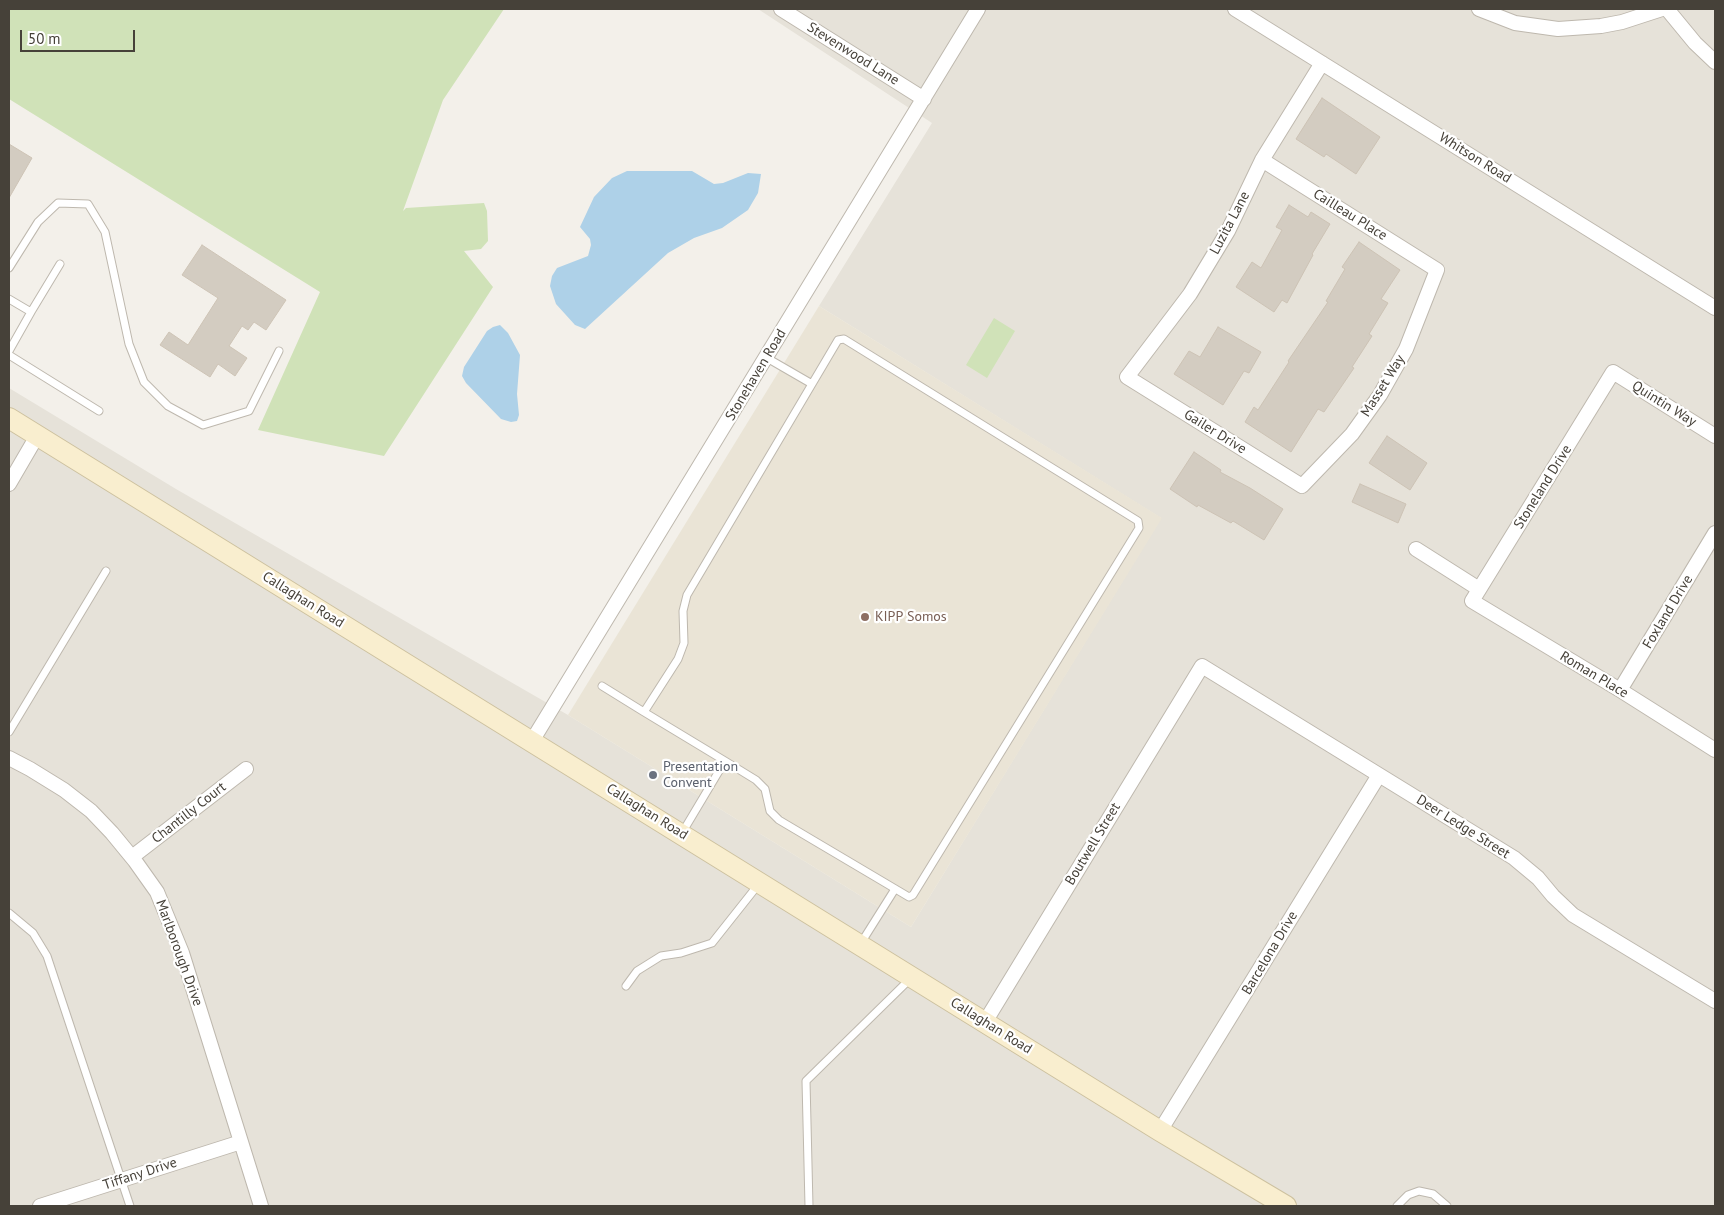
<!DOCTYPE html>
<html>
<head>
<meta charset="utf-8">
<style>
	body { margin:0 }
	#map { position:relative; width:1724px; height:1215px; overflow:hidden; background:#f3f0ea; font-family:"PT Sans",sans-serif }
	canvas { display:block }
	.frame { position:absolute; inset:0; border:10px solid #464139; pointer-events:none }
	.scale { position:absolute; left:20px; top:30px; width:115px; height:22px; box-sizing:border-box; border:2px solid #464139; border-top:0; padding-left:6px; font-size:15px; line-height:18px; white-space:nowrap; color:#464139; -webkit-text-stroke:4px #fff; paint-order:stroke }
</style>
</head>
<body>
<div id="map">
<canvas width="1724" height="1215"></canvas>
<div class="frame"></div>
<div class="scale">50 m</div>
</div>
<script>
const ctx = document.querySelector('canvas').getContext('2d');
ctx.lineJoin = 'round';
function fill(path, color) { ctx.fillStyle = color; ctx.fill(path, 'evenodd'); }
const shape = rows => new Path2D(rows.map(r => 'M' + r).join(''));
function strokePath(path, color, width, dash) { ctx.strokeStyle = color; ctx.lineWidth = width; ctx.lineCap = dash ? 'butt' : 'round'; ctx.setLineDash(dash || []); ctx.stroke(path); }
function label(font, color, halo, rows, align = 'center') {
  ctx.font = font + ' "PT Sans",sans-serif'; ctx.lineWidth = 4.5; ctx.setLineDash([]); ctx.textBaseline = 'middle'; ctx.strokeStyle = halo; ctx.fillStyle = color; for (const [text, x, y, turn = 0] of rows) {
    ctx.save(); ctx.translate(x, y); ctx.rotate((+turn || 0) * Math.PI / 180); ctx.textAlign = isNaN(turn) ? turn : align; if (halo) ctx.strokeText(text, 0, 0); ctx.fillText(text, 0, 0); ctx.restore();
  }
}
fill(shape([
	[758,9,1715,9,1715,1206,9,1206,9,388,176,489,568,715,911,927,1161,518,819,306,932,123]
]), '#e6e2d9');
fill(shape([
	[819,306,1162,518,911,927,568,715]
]), '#eae4d6');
fill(shape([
	[9,9,504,9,443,100,403,211,406,208,484,203,487,211,488,241,481,249,464,251,493,287,384,456,258,430,320,292,9,99],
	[994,318,1015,331,987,378,966,365]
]), '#d0e2b8');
fill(shape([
	[627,171,692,171,714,184,723,183,748,173,761,174,758,193,748,210,722,228,694,238,668,253,585,329,575,325,556,304,550,286,552,276,557,268,588,256,591,245,590,239,580,227,594,197,612,178],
	[500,325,508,333,520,355,517,394,519,415,517,421,511,422,501,419,466,383,462,376,464,367,487,331,493,327]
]), '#aed1e8');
const building = shape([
	[1322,98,1380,137,1356,174,1326,154,1324,157,1296,139,1322,98],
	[9,144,32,158,9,198,9,144],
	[1289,205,1308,217,1311,212,1330,224,1312,254,1313,255,1287,303,1282,300,1274,312,1236,287,1252,262,1261,268,1282,230,1276,227,1289,205],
	[1359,242,1400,270,1381,299,1388,303,1369,334,1372,336,1352,367,1354,368,1324,412,1318,409,1291,452,1245,422,1254,407,1258,410,1289,362,1288,361,1328,302,1326,301,1345,269,1342,267,1359,242],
	[202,245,286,300,266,330,254,322,248,330,242,326,229,346,247,358,235,376,218,364,210,377,160,345,169,332,188,345,218,298,182,275,202,245],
	[1218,327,1261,352,1249,373,1244,371,1223,405,1174,374,1189,351,1200,357,1218,327],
	[1387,436,1427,463,1410,490,1369,463,1387,436],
	[1194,452,1221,470,1220,472,1250,488,1283,509,1264,540,1233,521,1231,523,1198,505,1197,507,1170,489,1194,452],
	[1360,484,1406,504,1398,523,1352,502,1360,484]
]);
fill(building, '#d3ccc1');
strokePath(building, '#cdc3b5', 1);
const lane = shape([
	[9,268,38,222,58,203,88,204,105,232,129,344,144,382,168,406,203,425,249,411,279,351],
	[9,299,31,312,9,351],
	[31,312,60,264],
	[9,355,99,411],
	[602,686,644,712],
	[9,732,106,571],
	[725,761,756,780,765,789,770,811,779,820,909,897,913,895,1139,528,1138,521,844,339,838,340,812,384],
	[682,833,725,761,644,712,678,659,684,643,683,611,687,595,812,384,767,358],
	[9,913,33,933,47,956,130,1206],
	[861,943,895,889],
	[626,986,637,971,661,956,681,953,712,943,758,885],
	[809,1206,806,1081,910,979],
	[1397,1206,1408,1195,1419,1191,1433,1194,1447,1206]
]);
const street = shape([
	[781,9,924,99],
	[1235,9,1715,308],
	[1479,9,1515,23,1558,29,1601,26,1622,22,1662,9],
	[1667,9,1695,43,1715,62],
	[1262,160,1437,270,1406,349,1380,395,1352,434,1302,486,1127,377,1190,294,1228,231,1262,160,1322,63],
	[1715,436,1613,372,1472,601,1620,690,1715,750],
	[9,484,37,436],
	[1416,549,1479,589],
	[1620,690,1715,533],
	[532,741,978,9],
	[9,758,30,769,64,790,91,811,112,833,135,861,157,892,182,953,261,1206],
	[132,857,246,769],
	[985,1022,1202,666,1514,858,1538,878,1553,896,1573,915,1715,1001],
	[1160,1131,1379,775],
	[40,1206,241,1142]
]);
const secondary = shape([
	[9,418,1160,1131,1286,1206]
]);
strokePath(lane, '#beb8ae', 9);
strokePath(street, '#beb8ae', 16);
strokePath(secondary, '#cdc19f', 22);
strokePath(lane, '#fff', 7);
strokePath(street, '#fff', 14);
strokePath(secondary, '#f9eecf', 20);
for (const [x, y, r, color] of [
	[865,617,5,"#8d6e63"],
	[653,775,5,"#6b7280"]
]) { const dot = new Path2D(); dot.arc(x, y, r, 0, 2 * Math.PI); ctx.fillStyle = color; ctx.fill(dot); strokePath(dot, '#fff', 2); }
label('14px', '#464139', '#fff', [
	["Stevenwood Lane",853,54,32],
	["Whitson Road",1475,158,32],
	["Cailleau Place",1350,215,32],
	["Luzita Lane",1230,223,-62],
	["Stonehaven Road",756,375,-59],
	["Masset Way",1383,386,-58],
	["Quintin Way",1664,404,32],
	["Gailer Drive",1215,432,32],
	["Stoneland Drive",1543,487,-58],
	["Callaghan Road",303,600,32],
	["Foxland Drive",1668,612,-59],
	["Roman Place",1594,675,31],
	["Callaghan Road",647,812,32],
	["Chantilly Court",189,813,-38],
	["Deer Ledge Street",1463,827,32],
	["Boutwell Street",1093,844,-59],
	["Marlborough Drive",179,953,70],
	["Barcelona Drive",1270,953,-59],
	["Callaghan Road",991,1026,32],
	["Tiffany Drive",140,1174,-18]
]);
label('14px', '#785e54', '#fff', [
	["KIPP Somos",875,617]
], 'left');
label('14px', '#5b616d', '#fff', [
	["Presentation",663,767],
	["Convent",663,783]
], 'left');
</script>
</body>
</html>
